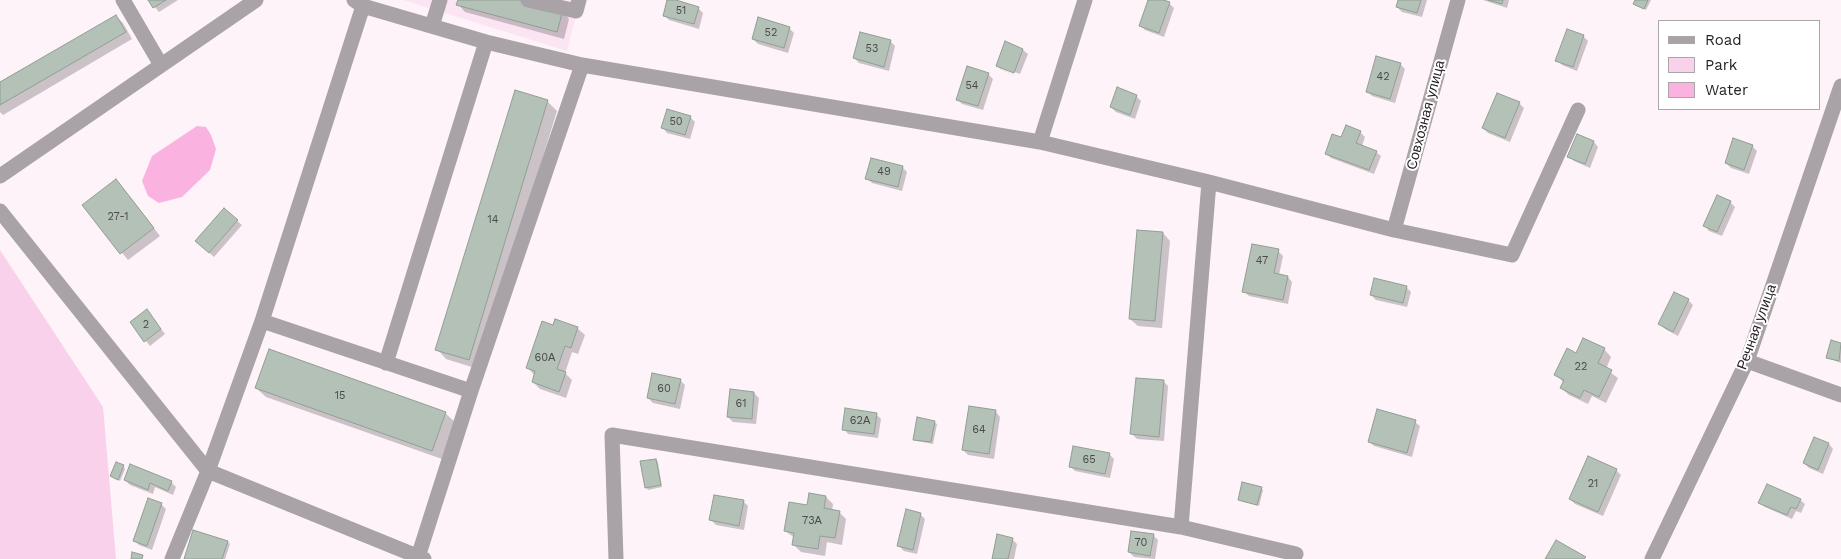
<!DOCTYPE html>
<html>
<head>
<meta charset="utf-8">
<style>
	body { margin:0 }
	#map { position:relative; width:1841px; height:559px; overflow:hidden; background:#fdf3f9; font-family:"Work Sans",sans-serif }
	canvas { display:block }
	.legend { position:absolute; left:1658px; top:20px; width:162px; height:90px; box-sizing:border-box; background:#fff; border:1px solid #a9a7a8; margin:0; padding:6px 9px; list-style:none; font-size:15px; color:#282225 }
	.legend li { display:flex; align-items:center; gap:10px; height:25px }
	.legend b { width:25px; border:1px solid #a9a7a8 }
</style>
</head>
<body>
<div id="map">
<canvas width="1841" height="559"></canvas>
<ul class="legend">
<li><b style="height:6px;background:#a9a2a6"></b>Road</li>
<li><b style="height:14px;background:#fad1ea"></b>Park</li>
<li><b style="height:14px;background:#fab2e0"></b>Water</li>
</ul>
</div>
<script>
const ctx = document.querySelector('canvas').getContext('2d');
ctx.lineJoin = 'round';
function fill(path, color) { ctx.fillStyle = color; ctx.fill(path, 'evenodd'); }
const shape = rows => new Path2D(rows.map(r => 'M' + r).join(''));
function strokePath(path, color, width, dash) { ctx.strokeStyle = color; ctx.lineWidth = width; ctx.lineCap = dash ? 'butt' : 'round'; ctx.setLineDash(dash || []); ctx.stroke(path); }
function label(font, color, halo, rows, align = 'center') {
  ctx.font = font + ' "Work Sans",sans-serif'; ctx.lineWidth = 4; ctx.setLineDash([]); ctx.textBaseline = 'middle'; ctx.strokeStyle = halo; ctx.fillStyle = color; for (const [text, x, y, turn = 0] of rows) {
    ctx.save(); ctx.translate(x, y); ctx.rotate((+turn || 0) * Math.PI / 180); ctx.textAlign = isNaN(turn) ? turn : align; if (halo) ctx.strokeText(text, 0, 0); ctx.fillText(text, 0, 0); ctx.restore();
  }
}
fill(shape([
	[403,0,580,0,567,51]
]), '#fce5f3');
fill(shape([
	[0,250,103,407,116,559,0,559]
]), '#fad1ea');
fill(shape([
	[197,126,206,127,211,135,216,149,210,170,182,197,159,203,148,196,142,181,152,156]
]), '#fab2e0');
fill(shape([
	[149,0,178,0,159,12],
	[459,0,520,0,562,11,569,19,564,39,465,12,458,4],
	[668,0,698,8,703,13,699,29,669,20,664,15],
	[1149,0,1160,0,1169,3,1174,8,1164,37,1145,30,1140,25],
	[1399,0,1427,0,1422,17,1402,12,1397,7],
	[1483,0,1509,0,1507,8],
	[1637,0,1651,0,1646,10,1635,4],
	[116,16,123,23,132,39,3,115,0,112,0,84],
	[789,28,794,33,788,53,758,44,753,39],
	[1583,36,1588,41,1577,71,1562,65,1557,60],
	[891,42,895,46,889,71,859,63,854,58],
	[1023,50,1028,54,1020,74,1001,67,1001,69,1019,77,1002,70,997,66],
	[1400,64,1405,69,1395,103,1372,96,1367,91],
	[988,74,993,79,983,110,962,104,957,99],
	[515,92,548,102,557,111,478,369,446,359,437,349],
	[1136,96,1141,101,1135,119,1116,112,1111,107],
	[1519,103,1524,108,1510,142,1488,133,1483,128],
	[690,117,695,122,690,139,667,133,663,128],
	[1360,132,1365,137,1362,146,1376,152,1381,156,1374,174,1331,158,1326,153,1342,139],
	[1594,142,1598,147,1590,168,1574,161,1569,156],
	[1752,146,1757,151,1749,174,1731,168,1726,163],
	[902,167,907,172,902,191,872,183,867,178],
	[123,188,160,236,128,260,84,205],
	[1730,202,1735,207,1722,236,1709,231,1705,226],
	[237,221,242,225,214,257,202,246],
	[1163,233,1170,241,1162,328,1138,326,1130,319],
	[1278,251,1283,256,1279,275,1288,277,1292,282,1288,304,1249,296,1244,291],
	[1406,287,1411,292,1407,307,1376,300,1371,295],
	[1688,300,1693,305,1678,336,1665,329,1660,324],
	[151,316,165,334,150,346,131,322],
	[554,326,577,328,585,335,578,354,572,352,565,373,572,380,566,398,540,389,533,382,535,376,528,368],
	[1832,342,1841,344,1841,363,1828,358],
	[1604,349,1611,357,1606,369,1618,378,1606,403,1592,396,1588,404,1569,395,1561,388,1564,383,1556,375,1576,354],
	[680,380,685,385,680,409,653,403,648,398],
	[1164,382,1168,386,1164,441,1137,439,1132,434],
	[256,388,445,413,455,422,442,459,266,397],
	[754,393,759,398,756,424,733,422,728,417],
	[996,412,1000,417,994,459,968,455,963,450],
	[876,414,881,419,878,438,848,434,844,429],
	[934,422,937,424,933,444,917,441,915,439],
	[1415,422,1420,426,1412,457,1374,446,1369,441],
	[1814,439,1829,444,1833,449,1823,474,1809,468,1804,463],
	[1109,454,1114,459,1110,478,1075,471,1070,466],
	[656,460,658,462,662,487,648,490,646,487],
	[123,466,125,469,120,481,114,478,111,476],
	[1616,470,1621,475,1603,516,1575,504,1570,499],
	[125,480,171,482,176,487,173,495,155,487,153,494,130,485],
	[1261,488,1263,490,1259,506,1241,501,1239,499],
	[826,497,833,504,832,511,839,512,846,519,842,545,827,542,825,556,801,552,794,545,795,538,785,531],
	[1800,500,1805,504,1801,513,1796,511,1792,519,1765,507,1760,503],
	[743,501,748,506,744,530,716,525,711,520],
	[161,504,166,509,152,550,139,545,134,540],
	[920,514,925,519,917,554,904,551,899,546],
	[1153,535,1158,540,1155,559,1134,557,1129,552],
	[1012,539,1017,544,1014,559,993,559],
	[228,542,230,544,225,559,185,559]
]), '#0003');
const building = shape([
	[148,0,166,0,153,8,148,0],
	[458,0,525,0,563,10,557,32,456,5,458,0],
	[667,0,676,0,699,7,694,24,663,16,667,0],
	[1148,0,1163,0,1170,2,1159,33,1139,26,1148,0],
	[1398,0,1421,0,1417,13,1396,7,1398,0],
	[1488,0,1503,0,1502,4,1488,0],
	[1635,0,1648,0,1644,9,1633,4,1635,0],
	[116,15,126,32,0,105,0,82,116,15],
	[758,17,790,27,784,48,752,39,758,17],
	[1567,29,1584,35,1573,67,1555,61,1567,29],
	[860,32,891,40,884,67,853,58,860,32],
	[1005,41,1023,49,1014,73,996,66,1005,41],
	[1376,56,1401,63,1390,99,1366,92,1376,56],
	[967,66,989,73,978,106,956,100,967,66],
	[1117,87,1137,95,1130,115,1110,107,1117,87],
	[515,90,548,100,469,360,435,350,515,90],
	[1497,93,1520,102,1505,138,1482,128,1497,93],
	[667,109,691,116,685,135,661,128,667,109],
	[1346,125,1361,131,1356,143,1377,151,1369,170,1325,154,1332,134,1341,137,1346,125],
	[1577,134,1594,141,1585,164,1567,157,1577,134],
	[1733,138,1753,145,1744,170,1725,163,1733,138],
	[871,158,903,166,898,187,865,179,871,158],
	[116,179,154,228,120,254,82,205,116,179],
	[1717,195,1731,201,1717,232,1703,226,1717,195],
	[224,208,238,220,209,253,195,241,224,208],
	[1137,230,1163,232,1155,321,1129,319,1137,230],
	[1252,244,1279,249,1274,273,1288,276,1283,300,1242,292,1252,244],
	[1374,278,1407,286,1403,303,1370,295,1374,278],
	[1674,292,1689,299,1673,332,1658,324,1674,292],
	[147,309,161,329,144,342,130,322,147,309],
	[555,319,578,327,571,348,565,346,557,369,566,372,559,392,532,382,535,371,526,368,542,321,553,325,555,319],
	[1583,338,1605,348,1598,363,1612,370,1599,397,1584,390,1580,398,1560,388,1564,380,1554,375,1567,348,1576,353,1583,338],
	[1831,340,1841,343,1839,361,1826,358,1831,340],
	[269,349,446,412,432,451,255,388,269,349],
	[652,373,681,379,675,404,647,398,652,373],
	[1136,378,1164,380,1159,437,1130,434,1136,378],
	[730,389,754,392,752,419,727,417,730,389],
	[969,406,996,410,989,454,962,450,969,406],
	[845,408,877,413,874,434,842,430,845,408],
	[1377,409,1416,420,1407,453,1368,442,1377,409],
	[917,417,935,421,931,442,913,440,917,417],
	[1814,437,1829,443,1818,470,1803,463,1814,437],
	[1073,446,1110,453,1105,474,1069,467,1073,446],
	[1588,456,1617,469,1598,512,1569,499,1588,456],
	[656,459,661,485,645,488,640,461,656,459],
	[116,462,124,465,118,480,110,476,116,462],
	[130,464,172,481,168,491,150,483,148,490,124,480,130,464],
	[1242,482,1262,487,1257,505,1238,500,1242,482],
	[1767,484,1801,499,1796,509,1791,507,1787,515,1758,503,1767,484],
	[809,493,826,496,824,508,840,511,835,538,820,536,818,549,792,545,794,533,784,531,789,502,807,505,809,493],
	[714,495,744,500,739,526,709,520,714,495],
	[148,498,162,503,147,546,133,541,148,498],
	[906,509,921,513,913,550,897,546,906,509],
	[193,530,228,541,222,559,184,559,193,530],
	[1131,531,1154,534,1150,556,1128,552,1131,531],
	[997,534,1013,538,1008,559,992,559,997,534],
	[1556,540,1586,557,1584,559,1545,559,1556,540],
	[132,552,143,555,142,559,131,559,132,552]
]);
fill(building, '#b3c1b7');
strokePath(building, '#909e94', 1);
strokePath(shape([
	[123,0,161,65],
	[354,0,363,6,486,42,582,65,1040,142,1209,182,1394,230,1512,255,1578,110],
	[528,0,576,11,579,0],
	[432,26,440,0],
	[1040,142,1085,0],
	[0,176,256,0],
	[0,211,208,471,424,559],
	[1394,230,1458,0],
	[262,321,471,391],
	[1747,361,1841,395],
	[386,363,486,42],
	[1181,527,1209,182],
	[418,557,471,391,582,65],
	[172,559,208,471,262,321,363,6],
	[616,559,612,435,1181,527,1296,554],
	[1652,559,1747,361,1841,86]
]), '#a9a2a6', 15);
label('11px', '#4b4a4a', null, [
	["51",681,11],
	["52",771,33],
	["53",872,49],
	["42",1383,77],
	["54",972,86],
	["50",676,122],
	["49",884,172],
	["27-1",118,217],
	["14",493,220],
	["47",1262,261],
	["2",146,325],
	["60А",545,358],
	["22",1581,367],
	["60",664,389],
	["15",340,396],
	["61",741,404],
	["62А",860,421],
	["64",979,430],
	["65",1089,460],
	["21",1593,484],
	["73А",812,521],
	["70",1141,543]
]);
label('14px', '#282225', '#fff', [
	["Совхозная улица",1426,115,-75],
	["Речная улица",1757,327,-70]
]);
</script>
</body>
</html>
